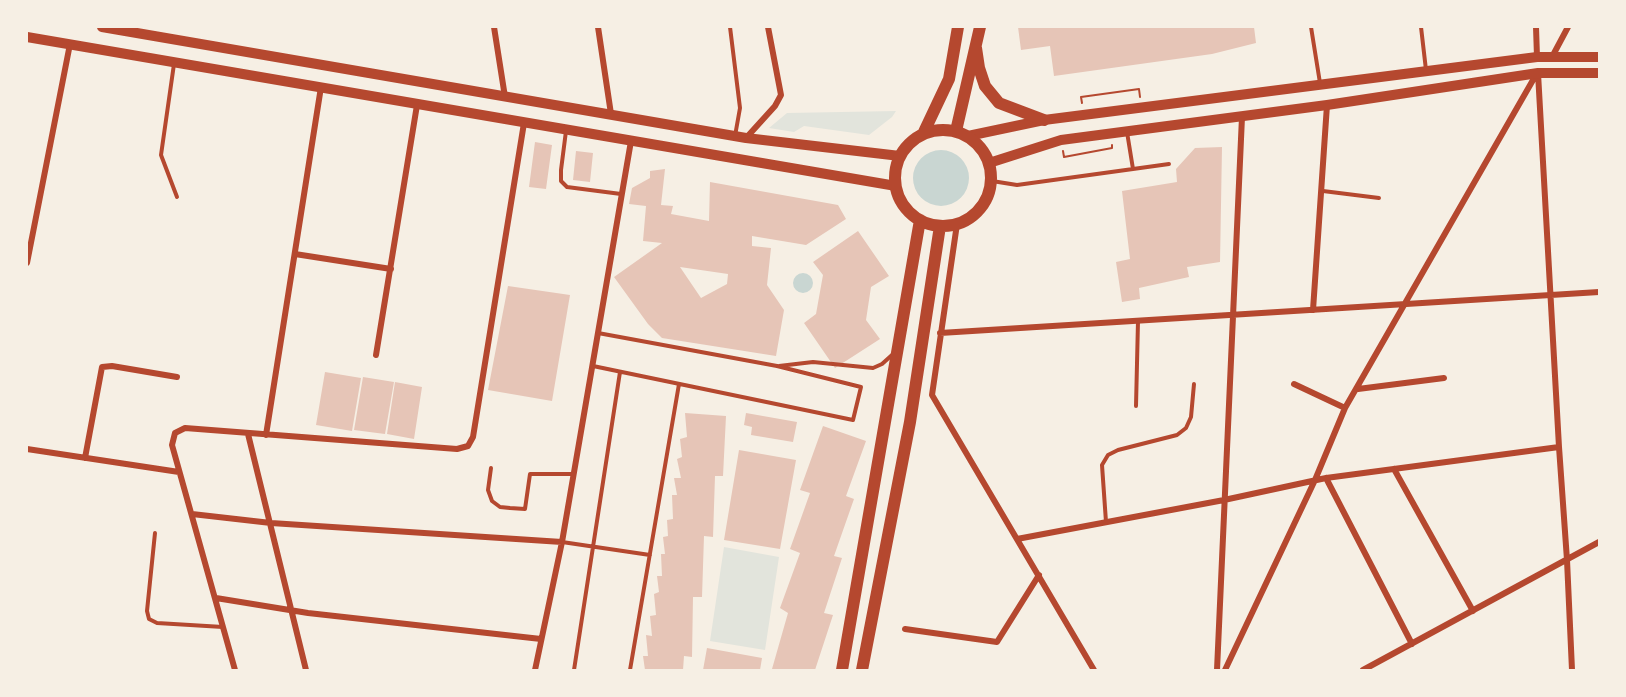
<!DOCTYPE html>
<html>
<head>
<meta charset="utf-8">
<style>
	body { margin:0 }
	#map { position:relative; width:1626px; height:697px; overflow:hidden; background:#f6efe4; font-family:Georgia,serif }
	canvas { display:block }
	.frame { position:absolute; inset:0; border:28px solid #f6efe4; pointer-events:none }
</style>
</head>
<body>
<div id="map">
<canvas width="1626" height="697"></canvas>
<div class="frame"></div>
</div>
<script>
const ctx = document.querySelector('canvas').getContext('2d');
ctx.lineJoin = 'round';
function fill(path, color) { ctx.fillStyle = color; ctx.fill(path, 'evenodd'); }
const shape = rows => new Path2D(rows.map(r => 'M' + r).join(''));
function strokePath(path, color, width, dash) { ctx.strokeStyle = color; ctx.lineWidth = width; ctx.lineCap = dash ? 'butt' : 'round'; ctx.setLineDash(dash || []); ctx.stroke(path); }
fill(shape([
	[896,111,892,117,869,135,804,126,794,132,769,128,787,113],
	[724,547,779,557,765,650,710,641]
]), '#e2e4dc');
fill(shape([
	'913 178a28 28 0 1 1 56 0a28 28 0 1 1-56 0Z',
	'793 283a10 10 0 1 1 20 0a10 10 0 1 1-20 0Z'
]), '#c9d6d2');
fill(shape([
	[1018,27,1254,27,1256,43,1212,54,1054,76,1050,46,1021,50],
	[535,142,552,145,546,189,529,187],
	[1222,147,1220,262,1187,267,1189,277,1139,288,1140,299,1122,302,1116,262,1130,259,1122,191,1177,182,1176,169,1195,148],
	[576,151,593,153,590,182,573,180],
	[665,169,661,205,673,206,671,214,709,221,710,182,838,205,846,219,806,245,752,236,752,246,771,248,767,285,784,310,776,356,662,338,648,324,614,277,662,243,643,241,646,206,629,204,632,188,650,178,650,171],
	[680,267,728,274,727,284,701,298],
	[858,231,889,276,871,287,866,320,880,339,835,368,804,323,816,314,823,275,813,262],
	[508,286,570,295,552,401,488,390],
	[325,372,361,378,352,431,316,425],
	[363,377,394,382,385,434,354,430],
	[395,382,422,387,414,439,387,434],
	[685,413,726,416,723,476,715,476,713,537,704,536,702,597,693,597,692,657,684,656,683,670,645,670,643,656,648,656,646,635,652,636,650,616,656,615,654,594,659,592,657,576,662,576,661,554,665,554,663,537,668,536,667,520,673,519,672,495,677,495,674,478,681,478,677,459,682,457,680,439,687,437],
	[746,413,797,422,793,442,751,435,752,427,744,425],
	[823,426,866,441,846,496,854,499,834,556,842,558,824,613,833,615,815,670,776,670,772,669,788,613,780,608,800,553,790,549,810,493,800,490],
	[739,450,796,460,780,549,724,540],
	[707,648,762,658,760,670,703,670]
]), '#e6c5b7');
strokePath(shape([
	[1082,103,1081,97,1139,89,1140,97],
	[1063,151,1064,157,1112,148,1112,145]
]), '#b5482f', 2);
strokePath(shape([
	[730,27,740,108,735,136],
	[1311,27,1320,83],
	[1421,27,1426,70],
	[174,64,161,155,177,197],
	[566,131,561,170,561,181,567,187,621,194],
	[1127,132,1133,169,1169,164],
	[992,181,1017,185,1133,169],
	[1323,191,1379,198],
	[593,366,853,420,861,387,777,366,598,333],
	[779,366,813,362,873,368,882,364,892,355],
	[1136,406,1138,321],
	[491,468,488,490,492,501,500,507,510,508,525,509,530,474,573,474],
	[1106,522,1102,465,1108,455,1118,450,1177,435,1186,428,1191,417,1194,384],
	[155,533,147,611,149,619,157,623,223,627],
	[562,542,650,555],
	[574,670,620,372],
	[630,670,679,384]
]), '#b5482f', 4);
strokePath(shape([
	[494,27,505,97],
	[598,27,611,114],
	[1536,27,1537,57],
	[1552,57,1568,27],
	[1538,73,1559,447,1567,560,1572,670],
	[746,138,775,106,781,95,768,27],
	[957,224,932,395,1094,670],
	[295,254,391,269],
	[27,263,70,44],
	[1313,310,1327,105],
	[940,333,1599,292],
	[376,355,417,105],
	[1294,384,1345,408],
	[1358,389,1444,378],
	[248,434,306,670],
	[266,435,321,87],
	[27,449,179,472],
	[85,458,102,367,112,366,177,377],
	[1394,469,1473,611],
	[1326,478,1412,644],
	[192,514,271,523,562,542],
	[1017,539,1224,500,1326,478,1559,447],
	[216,598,308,613,541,639],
	[905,629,997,642,1039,575],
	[235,670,172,445,175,433,185,428,457,449,468,446,473,437,524,123],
	[535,670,562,542,631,141],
	[1217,670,1242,117],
	[1225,670,1315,480,1345,408,1537,73],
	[1363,670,1599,542]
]), '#b5482f', 6);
strokePath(shape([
	[102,27,746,138,900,156],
	[27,37,896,186],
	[968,136,1044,120,1537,57,1599,57],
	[989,163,1061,140,1327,105,1538,73,1599,73]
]), '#b5482f', 10);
strokePath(shape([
	[976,48,979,68,985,86,999,103,1044,120],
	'895 178a48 48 0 1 1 96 0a48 48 0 1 1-96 0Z',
	[956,131,980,27],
	[923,134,949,79,958,27],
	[842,670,920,220],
	[862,670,910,422,940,226]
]), '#b5482f', 12);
</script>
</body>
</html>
